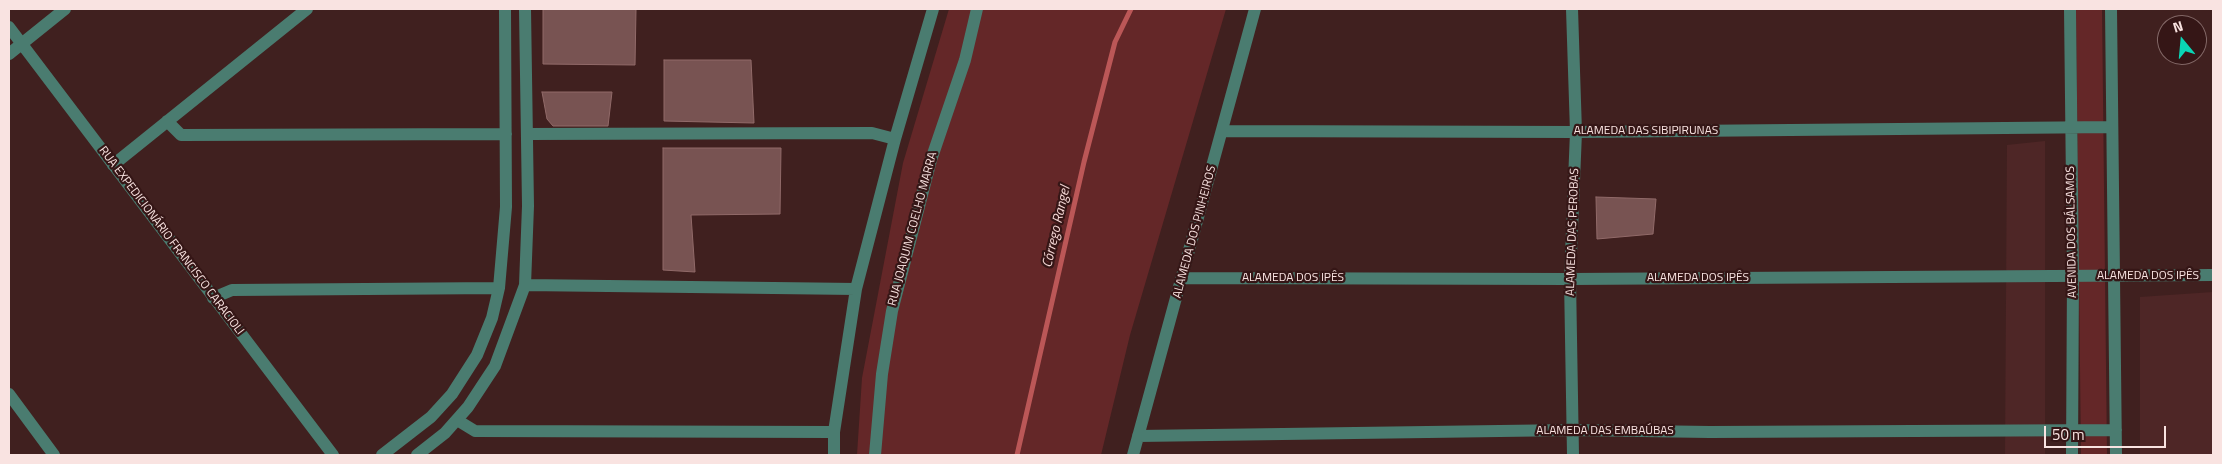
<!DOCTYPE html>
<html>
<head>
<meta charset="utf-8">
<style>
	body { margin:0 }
	#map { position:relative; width:2222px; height:464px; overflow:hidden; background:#40201f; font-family:"Titillium Web",sans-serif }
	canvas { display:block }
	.frame { position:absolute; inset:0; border:10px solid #f9e3e1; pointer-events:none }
	.north { position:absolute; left:2157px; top:15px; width:50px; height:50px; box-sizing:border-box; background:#351616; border:1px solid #836867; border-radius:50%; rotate:343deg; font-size:14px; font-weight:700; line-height:20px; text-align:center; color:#f9e3e1 }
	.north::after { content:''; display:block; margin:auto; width:18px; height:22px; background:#0ad5b5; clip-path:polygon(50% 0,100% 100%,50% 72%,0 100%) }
	.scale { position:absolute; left:2044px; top:426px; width:122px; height:22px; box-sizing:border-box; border:2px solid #f9e3e1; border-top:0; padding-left:6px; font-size:15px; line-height:18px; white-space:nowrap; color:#f9e3e1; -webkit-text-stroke:4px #351616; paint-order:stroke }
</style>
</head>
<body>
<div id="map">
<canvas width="2222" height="464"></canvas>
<div class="frame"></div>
<div class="north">N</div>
<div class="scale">50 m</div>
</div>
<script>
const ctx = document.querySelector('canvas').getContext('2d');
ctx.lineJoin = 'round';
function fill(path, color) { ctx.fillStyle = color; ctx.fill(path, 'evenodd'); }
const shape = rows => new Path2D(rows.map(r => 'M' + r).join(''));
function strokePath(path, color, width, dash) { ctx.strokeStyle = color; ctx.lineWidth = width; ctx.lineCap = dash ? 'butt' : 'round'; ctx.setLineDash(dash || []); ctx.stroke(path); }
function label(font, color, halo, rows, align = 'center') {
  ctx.font = font + ' "Titillium Web",sans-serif'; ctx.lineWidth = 4.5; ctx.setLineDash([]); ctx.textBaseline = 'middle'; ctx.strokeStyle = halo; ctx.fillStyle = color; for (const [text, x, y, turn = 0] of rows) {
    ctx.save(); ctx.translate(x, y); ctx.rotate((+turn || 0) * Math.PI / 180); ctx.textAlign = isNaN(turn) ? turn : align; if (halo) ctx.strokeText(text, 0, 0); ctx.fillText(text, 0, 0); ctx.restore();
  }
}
fill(shape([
	[2045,141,2045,455,2005,455,2007,145],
	[2213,292,2213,455,2140,455,2140,297]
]), '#4e2626');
fill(shape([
	[949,9,1226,9,1130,335,1101,455,857,455,862,378,903,163],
	[2076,9,2102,9,2107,455,2081,455]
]), '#642728');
strokePath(shape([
	[1017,455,1084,162,1115,42,1131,9]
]), '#bb5757', 5);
const building = shape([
	[543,9,636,9,635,65,543,64,543,9],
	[664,60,751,60,754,123,664,121,664,60],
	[542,92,612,92,608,126,553,126,547,119,542,92],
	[663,148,781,148,780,214,691,215,695,272,663,270,663,148],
	[1596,197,1656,199,1653,234,1597,239,1596,197]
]);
fill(building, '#785352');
strokePath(building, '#916a69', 1);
strokePath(shape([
	[1572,9,1576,132,1570,279,1573,455],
	[2070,9,2073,275,2072,455],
	[2111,9,2116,455],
	[9,27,333,455],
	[9,54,65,9],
	[167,121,181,135,506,134],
	[1222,131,1576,132,2112,127],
	[527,134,872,133,895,139],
	[113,165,307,9],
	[1183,278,1570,279,2213,275],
	[525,285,856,289],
	[213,298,232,290,499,288],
	[9,394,54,455],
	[457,420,475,431,834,432],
	[1138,436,1572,430,1710,432,2116,430],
	[382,455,431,417,452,394,477,355,492,318,499,288,506,207,505,9],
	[417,455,445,433,468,407,495,366,525,285,528,206,525,9],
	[834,455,834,432,856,289,895,139,933,9],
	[875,455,882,374,892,311,931,160,965,60,977,9],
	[1133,455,1255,9]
]), '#4a7c70', 12);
label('12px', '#f9e3e1', '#351616', [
	["ALAMEDA DAS SIBIPIRUNAS",1646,131],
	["RUA JOAQUIM COELHO MARRA",913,229,-75],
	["ALAMEDA DOS PINHEIROS",1195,232,-75],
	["ALAMEDA DAS PEROBAS",1573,232,-88],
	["AVENIDA DOS BÁLSAMOS",2072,232,-91],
	["RUA EXPEDICIONÁRIO FRANCISCO CARACIOLI",171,241,53],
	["ALAMEDA DOS IPÊS",2148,276],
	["ALAMEDA DOS IPÊS",1293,278],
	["ALAMEDA DOS IPÊS",1698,278],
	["ALAMEDA DAS EMBAÚBAS",1605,431]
]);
label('italic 14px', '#f6d9d7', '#351616', [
	["Córrego Rangel",1057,227,-77]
]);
</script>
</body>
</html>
